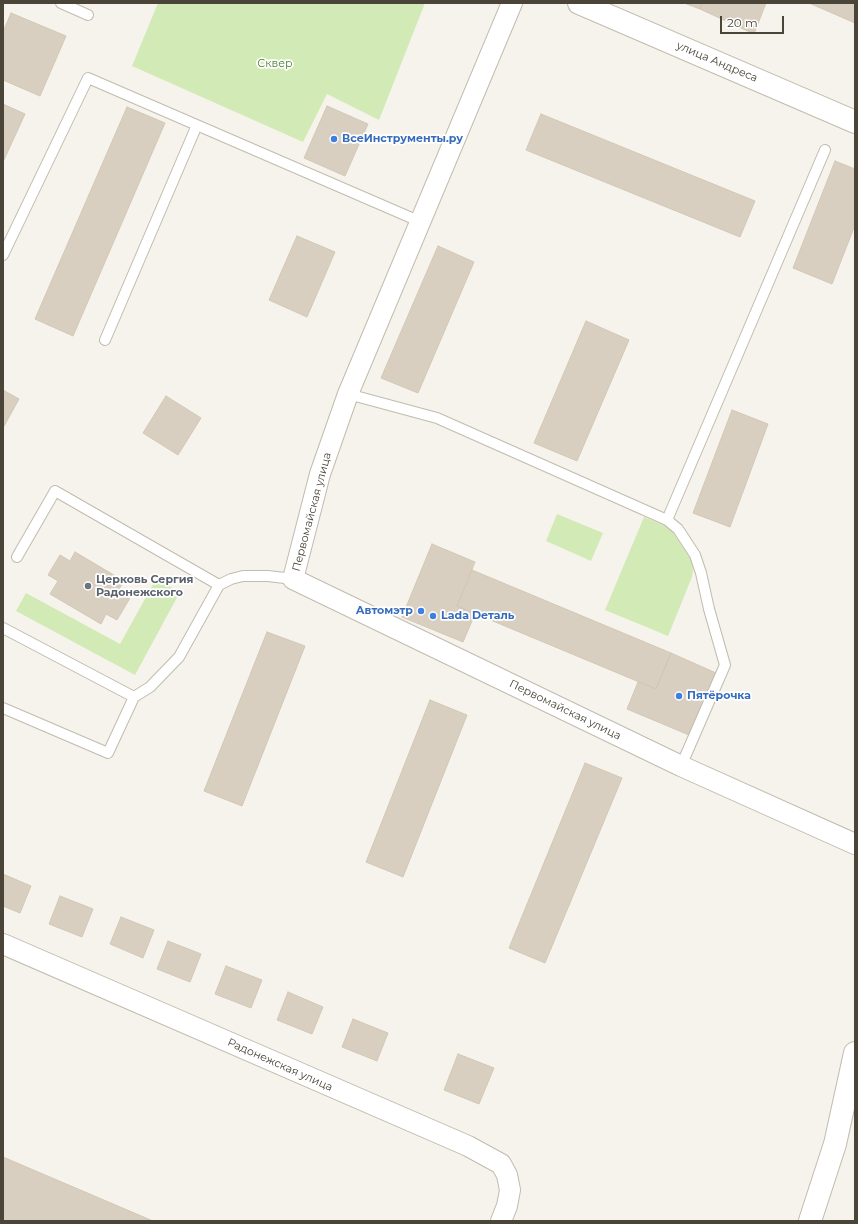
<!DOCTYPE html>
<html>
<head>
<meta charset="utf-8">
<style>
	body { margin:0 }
	#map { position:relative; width:858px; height:1224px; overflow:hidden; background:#f6f3ec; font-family:Montserrat,sans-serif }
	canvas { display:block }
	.frame { position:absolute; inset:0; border:4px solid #4b4439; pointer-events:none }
	.scale { position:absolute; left:720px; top:16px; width:64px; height:18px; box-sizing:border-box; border:2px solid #4b4439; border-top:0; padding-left:5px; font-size:12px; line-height:14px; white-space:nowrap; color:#4b4439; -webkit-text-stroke:3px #fff; paint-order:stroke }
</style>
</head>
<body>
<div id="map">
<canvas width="858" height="1224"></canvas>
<div class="frame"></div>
<div class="scale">20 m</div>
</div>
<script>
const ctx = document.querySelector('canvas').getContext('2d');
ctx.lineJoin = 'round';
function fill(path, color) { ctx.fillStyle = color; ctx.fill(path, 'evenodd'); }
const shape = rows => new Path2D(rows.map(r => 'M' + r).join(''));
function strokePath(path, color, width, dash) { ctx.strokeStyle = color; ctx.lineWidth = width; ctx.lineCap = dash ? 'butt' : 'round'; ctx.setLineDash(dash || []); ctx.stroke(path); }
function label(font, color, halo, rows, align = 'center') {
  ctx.font = font + ' Montserrat,sans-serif'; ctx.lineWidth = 3.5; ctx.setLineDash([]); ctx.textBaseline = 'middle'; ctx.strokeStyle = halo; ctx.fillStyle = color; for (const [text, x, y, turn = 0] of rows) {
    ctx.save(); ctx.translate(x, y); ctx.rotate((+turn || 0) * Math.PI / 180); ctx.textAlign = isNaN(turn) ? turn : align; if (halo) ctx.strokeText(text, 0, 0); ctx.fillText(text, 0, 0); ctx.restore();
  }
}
fill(shape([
	[158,3,425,3,379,120,327,94,303,142,132,66],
	[557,514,603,533,591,561,546,541],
	[644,517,670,528,692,561,693,570,692,577,668,636,605,610],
	[156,579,180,592,135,675,16,611,26,593,120,644]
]), '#d2eab5');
const building = shape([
	[684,3,702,3,700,9,684,3],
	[702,3,766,3,754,34,700,9,702,3],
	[809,3,855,3,855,23,809,3],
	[11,13,66,36,40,96,3,80,3,32,11,13],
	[3,104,25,114,3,162,3,104],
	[327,106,368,124,345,176,304,158,327,106],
	[127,107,165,123,73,336,35,319,127,107],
	[541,114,755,201,740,237,526,150,541,114],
	[835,161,855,169,855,225,832,284,793,268,835,161],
	[297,236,335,252,307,317,269,300,297,236],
	[438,246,474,262,418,393,381,378,438,246],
	[586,321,629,340,577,461,534,443,586,321],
	[3,390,19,399,3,428,3,390],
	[166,396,201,418,178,455,143,433,166,396],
	[732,410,768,424,730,527,693,513,732,410],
	[432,544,475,562,457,606,475,614,463,642,402,617,432,544],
	[75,552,124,581,118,591,130,598,117,620,106,614,101,624,50,594,58,581,48,575,60,555,70,561,75,552],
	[472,570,671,653,656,689,457,606,472,570],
	[267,632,305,646,242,806,204,791,267,632],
	[671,653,716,673,689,735,627,709,638,682,656,689,671,653],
	[430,700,467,715,403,877,366,862,430,700],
	[585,763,622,778,545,963,509,948,585,763],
	[3,874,31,886,20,913,3,906,3,874],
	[60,896,93,909,82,937,49,924,60,896],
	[121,917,154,930,143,958,110,944,121,917],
	[168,941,201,954,190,982,157,969,168,941],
	[226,966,262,980,251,1008,215,994,226,966],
	[288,992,323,1007,312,1034,277,1020,288,992],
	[353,1019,388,1033,377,1061,342,1047,353,1019],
	[458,1054,494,1068,479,1104,444,1090,458,1054],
	[3,1157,153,1221,3,1221,3,1157]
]);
fill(building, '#d8cfc1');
strokePath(building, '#d3c7b4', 1);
const service = shape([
	[61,3,88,15],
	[3,255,88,78,421,222],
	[105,340,197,125],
	[348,394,437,418,667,520,678,529,695,555,701,573,709,609,725,665,681,766],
	[667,520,825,150],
	[17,557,55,491,219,585],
	[3,628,134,697],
	[3,708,108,753,134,697,150,687,179,657,219,585,231,579,243,576,268,576,293,579]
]);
const minor = shape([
	[512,3,348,394,320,474,293,579,681,766,855,844],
	[3,944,468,1146,501,1164,507,1175,510,1190,507,1206,501,1221]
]);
const tertiary = shape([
	[579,3,855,122],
	[810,1221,835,1144,855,1053]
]);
strokePath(service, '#c2bbae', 12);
strokePath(minor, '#c2bbae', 22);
strokePath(tertiary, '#c2bbae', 24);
strokePath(service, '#fff', 10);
strokePath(minor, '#fff', 20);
strokePath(tertiary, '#fff', 22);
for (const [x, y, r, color] of [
	[334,139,4,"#3f7fe0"],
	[88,586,4,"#6b7280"],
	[421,611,4,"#3f7fe0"],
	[433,616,4,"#3f7fe0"],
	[679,696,4,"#3f7fe0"]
]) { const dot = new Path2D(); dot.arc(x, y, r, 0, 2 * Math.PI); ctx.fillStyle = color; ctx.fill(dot); strokePath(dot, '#fff', 1.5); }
label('11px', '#4b4439', '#fff', [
	["улица Андреса",717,62,23],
	["Первомайская улица",312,512,-75],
	["Первомайская улица",565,710,26],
	["Радонежская улица",280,1065,24]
]);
label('11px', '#4a7f2a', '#fff', [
	["Сквер",275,64]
]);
label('bold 11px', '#366cbe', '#fff', [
	["ВсеИнструменты.ру",342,139],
	["Автомэтр",413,611,"right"],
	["Lada Dеталь",441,616],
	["Пятёрочка",687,696]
], 'left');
label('bold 11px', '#5b616d', '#fff', [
	["Церковь Сергия",96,580],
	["Радонежского",96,593]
], 'left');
</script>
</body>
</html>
